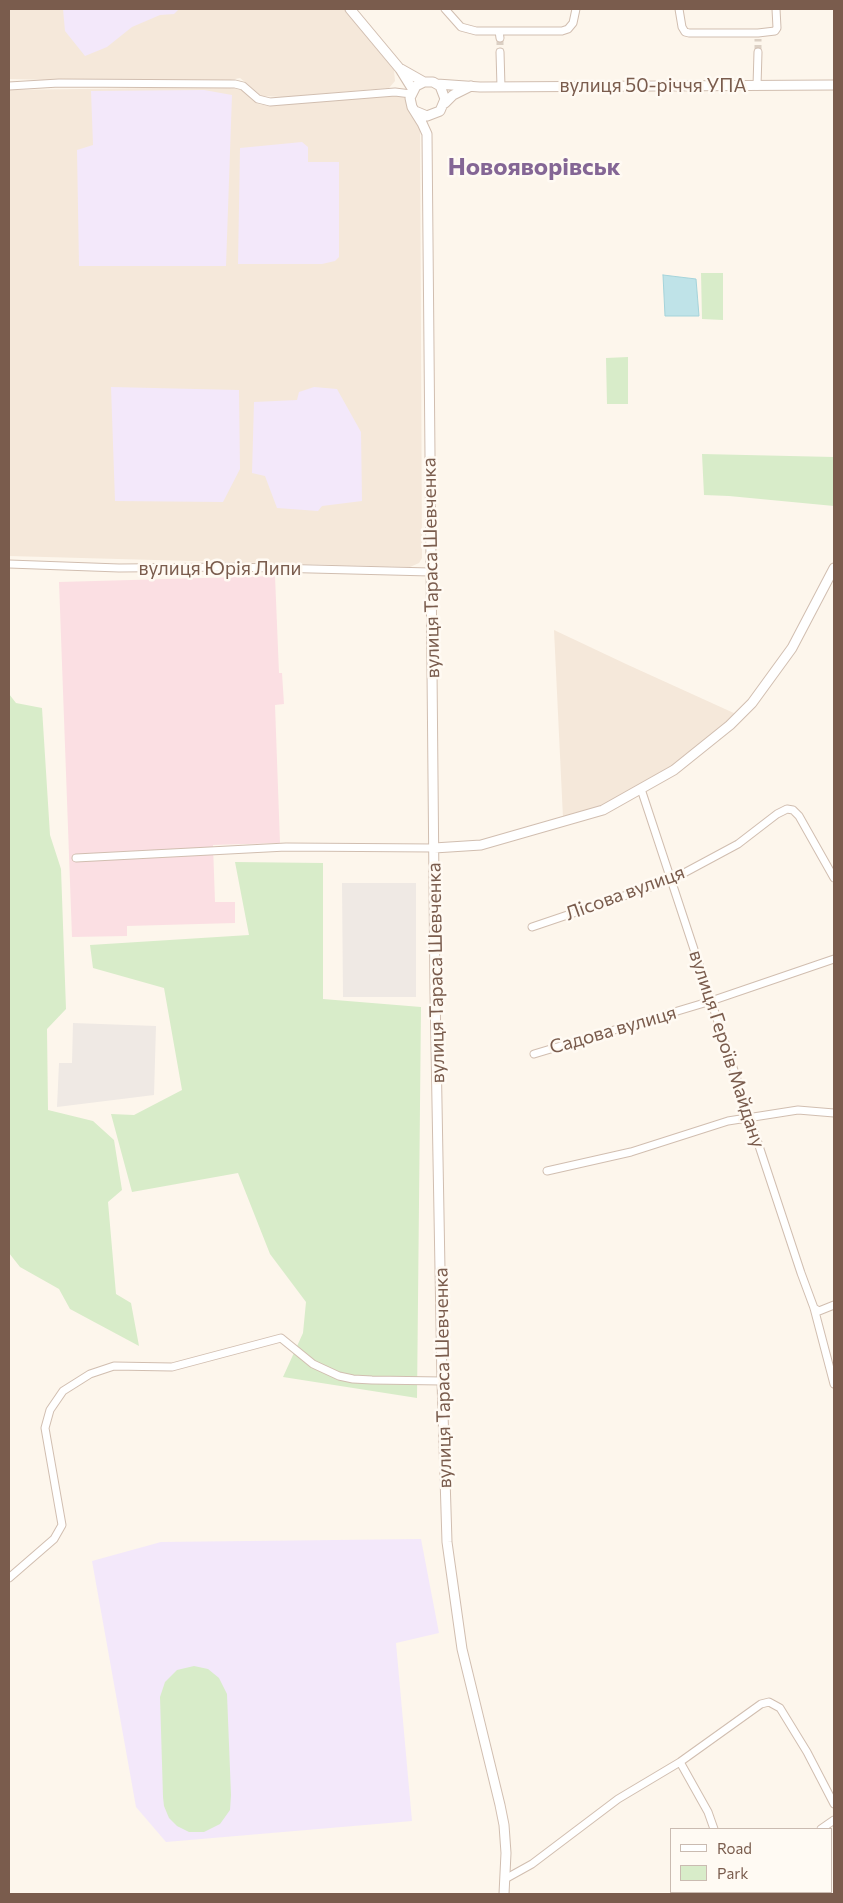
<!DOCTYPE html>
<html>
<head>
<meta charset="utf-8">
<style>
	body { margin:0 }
	#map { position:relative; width:843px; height:1903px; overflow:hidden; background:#fdf6ec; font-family:Commissioner,sans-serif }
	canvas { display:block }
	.frame { position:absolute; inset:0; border:10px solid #7a5c4d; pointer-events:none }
	.legend { position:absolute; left:670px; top:1828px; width:162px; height:65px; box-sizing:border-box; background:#fffaf3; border:1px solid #cabbb1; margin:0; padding:6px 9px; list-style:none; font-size:15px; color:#7a5c4d }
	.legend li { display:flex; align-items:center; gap:10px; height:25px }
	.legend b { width:25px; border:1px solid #cabbb1 }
</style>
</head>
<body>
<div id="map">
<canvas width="843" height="1903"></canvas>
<div class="frame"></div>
<ul class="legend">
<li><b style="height:6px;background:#fff"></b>Road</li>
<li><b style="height:14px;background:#d8ecc9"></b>Park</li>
</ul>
</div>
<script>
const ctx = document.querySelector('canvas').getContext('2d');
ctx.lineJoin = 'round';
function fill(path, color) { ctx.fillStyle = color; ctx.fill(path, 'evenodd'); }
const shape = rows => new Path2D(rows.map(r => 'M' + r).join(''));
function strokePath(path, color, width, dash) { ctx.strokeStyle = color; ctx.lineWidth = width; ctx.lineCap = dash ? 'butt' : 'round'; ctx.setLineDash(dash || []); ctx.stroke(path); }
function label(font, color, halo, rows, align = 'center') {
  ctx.font = font + ' Commissioner,sans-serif'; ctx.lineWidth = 5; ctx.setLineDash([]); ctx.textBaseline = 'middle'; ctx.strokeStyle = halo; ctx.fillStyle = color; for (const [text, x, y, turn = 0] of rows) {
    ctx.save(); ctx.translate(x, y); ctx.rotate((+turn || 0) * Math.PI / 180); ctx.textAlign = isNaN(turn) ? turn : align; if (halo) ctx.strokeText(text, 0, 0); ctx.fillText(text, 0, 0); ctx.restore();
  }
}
fill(shape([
	[9,9,344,9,394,70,395,81,389,88,283,97,262,96,240,78,212,84,9,79],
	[224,87,242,90,258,104,269,106,398,94,406,96,420,112,422,558,419,563,410,567,9,556,9,90],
	[554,630,626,664,736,714,706,741,674,766,601,807,563,818]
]), '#f5e8da');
fill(shape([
	[342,883,416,883,416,997,343,997],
	[73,1023,156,1026,154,1095,57,1107,59,1063,72,1063]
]), '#efe9e4');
fill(shape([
	[63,9,179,9,174,14,160,15,132,27,107,47,85,56,65,31],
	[204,90,232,95,226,266,79,266,77,150,93,145,91,91],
	[302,142,308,147,308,162,339,162,339,257,335,261,322,264,238,264,240,148],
	[111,387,239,390,240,469,223,502,115,501],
	[314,387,337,389,361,432,362,501,322,506,318,511,277,508,265,476,252,473,254,402,297,400,299,392],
	[421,1539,439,1633,396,1643,412,1821,166,1842,136,1807,92,1561,161,1542]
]), '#f3e8fa');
fill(shape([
	[275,576,279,673,282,673,284,704,275,705,280,843,213,845,215,902,235,902,235,923,127,926,127,936,72,937,59,582]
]), '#fbdfe3');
fill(shape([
	[701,273,723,273,723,320,702,319],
	[628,357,628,404,607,404,606,358],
	[702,454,834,457,834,506,729,496,704,495],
	[9,694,16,703,42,708,50,835,61,869,66,1009,47,1029,48,1110,93,1121,114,1140,122,1190,108,1202,116,1294,131,1303,139,1346,70,1309,59,1289,20,1267,9,1253],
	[235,862,323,863,323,999,421,1007,417,1398,283,1377,303,1333,306,1302,270,1254,238,1173,132,1192,111,1114,134,1115,182,1090,164,988,93,968,90,945,249,935],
	[194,1666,208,1669,219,1678,227,1694,231,1795,230,1810,220,1824,204,1832,189,1832,177,1826,169,1818,164,1806,163,1797,160,1697,165,1682,177,1670]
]), '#d8ecc9');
const water = shape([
	[663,275,696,279,699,316,665,316,663,275]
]);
fill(water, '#bfe3e8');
strokePath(water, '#a5d3da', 1);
strokePath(shape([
	[500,38,500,52],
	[758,52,758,39]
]), '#dcd0c4', 7, [7, 3.5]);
const minor = shape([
	[445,9,461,27,476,31,562,31,568,29,573,23,576,9],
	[679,9,682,27,685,32,689,33,758,33,775,31,777,28,776,9],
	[499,31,500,38],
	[500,52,501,87],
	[9,86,59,83,235,84,243,86,258,99,270,102,395,92,411,94],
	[757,86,758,52],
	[9,564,119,568,233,567,430,572],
	[641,789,801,1273,814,1308,834,1384],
	[76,858,286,847,434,848],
	[532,927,671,880,738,844,777,814,787,809,793,810,799,816,834,878],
	[534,1054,711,1001,834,959],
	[547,1171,631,1152,728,1121,798,1110,834,1113],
	[814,1308,819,1311,834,1305],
	[9,1578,54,1539,62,1525,45,1428,50,1410,63,1391,90,1374,114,1366,172,1367,281,1338,313,1364,339,1376,353,1379,372,1380,442,1381],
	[680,1762,708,1812,714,1829],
	[821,1829,834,1820],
	[505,1879,532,1864,618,1799,680,1762,761,1704,769,1702,780,1708,807,1752,834,1804]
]);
const tertiary = shape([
	[350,9,400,69,413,90],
	[401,69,424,82],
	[437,84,480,87,834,85],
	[445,103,453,95,471,86],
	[415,111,427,116,440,111,445,99,440,86,433,82,424,82,416,86,410,98,412,107,422,123,427,134,435,992,442,1381,447,1542,462,1649,500,1805,504,1825,506,1853,504,1894],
	[434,848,481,845,603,810,674,770,730,725,752,703,792,648,834,568]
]);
strokePath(minor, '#d1beb0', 9);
strokePath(tertiary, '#d1beb0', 11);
strokePath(minor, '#fff', 7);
strokePath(tertiary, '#fff', 9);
label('19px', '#7a5c4d', '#fffaf3', [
	["вулиця 50-річчя УПА",653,86],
	["вулиця Тараса Шевченка",431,568,-91],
	["вулиця Юрія Липи",220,569],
	["Лісова вулиця",625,893,-20],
	["вулиця Тараса Шевченка",436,973,-91],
	["Садова вулиця",613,1030,-16],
	["вулиця Героїв Майдану",727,1049,72],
	["вулиця Тараса Шевченка",443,1378,-91]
]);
label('bold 24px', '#846695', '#fffaf3', [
	["Новояворівськ",534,167]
]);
</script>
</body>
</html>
